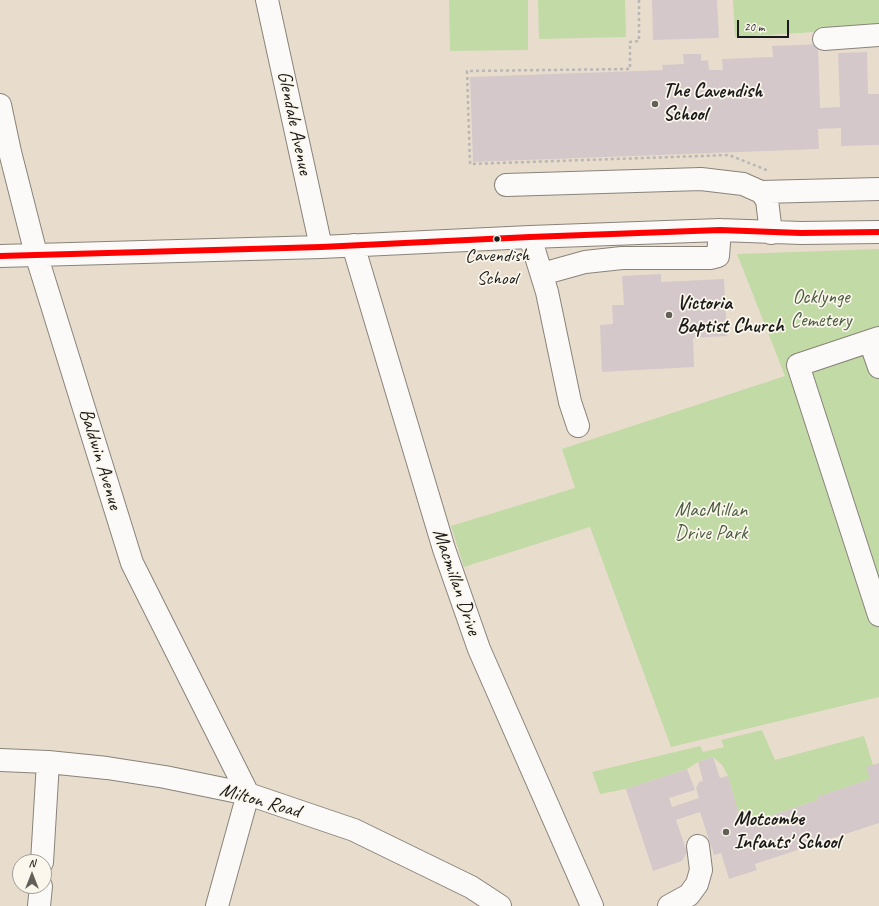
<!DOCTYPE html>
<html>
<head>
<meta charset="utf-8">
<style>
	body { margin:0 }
	#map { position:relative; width:879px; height:906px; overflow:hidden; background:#e8ddcd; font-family:Caveat,sans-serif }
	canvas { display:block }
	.north { position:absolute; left:12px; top:854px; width:40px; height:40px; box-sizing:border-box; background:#fbf7ec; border:1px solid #a29f99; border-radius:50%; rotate:0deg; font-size:11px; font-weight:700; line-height:16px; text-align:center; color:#1c1c1c }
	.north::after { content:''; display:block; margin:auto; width:14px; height:18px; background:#63605a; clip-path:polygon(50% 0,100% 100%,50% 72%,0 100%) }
	.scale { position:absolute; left:737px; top:20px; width:52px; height:18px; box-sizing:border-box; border:2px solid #1c1c1c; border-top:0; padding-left:5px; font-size:12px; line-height:14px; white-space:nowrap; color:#1c1c1c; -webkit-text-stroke:3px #fbf7ec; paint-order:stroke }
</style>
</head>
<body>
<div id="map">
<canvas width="879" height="906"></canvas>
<div class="north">N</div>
<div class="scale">20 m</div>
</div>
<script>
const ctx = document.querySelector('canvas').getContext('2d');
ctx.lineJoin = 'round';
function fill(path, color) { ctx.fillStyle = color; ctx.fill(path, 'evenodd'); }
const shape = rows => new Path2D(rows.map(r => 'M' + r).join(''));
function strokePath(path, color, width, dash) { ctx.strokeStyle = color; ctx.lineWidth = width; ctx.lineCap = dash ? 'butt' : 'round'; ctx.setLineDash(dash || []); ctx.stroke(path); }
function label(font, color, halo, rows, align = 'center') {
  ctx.font = font + ' Caveat,sans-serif'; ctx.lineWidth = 3.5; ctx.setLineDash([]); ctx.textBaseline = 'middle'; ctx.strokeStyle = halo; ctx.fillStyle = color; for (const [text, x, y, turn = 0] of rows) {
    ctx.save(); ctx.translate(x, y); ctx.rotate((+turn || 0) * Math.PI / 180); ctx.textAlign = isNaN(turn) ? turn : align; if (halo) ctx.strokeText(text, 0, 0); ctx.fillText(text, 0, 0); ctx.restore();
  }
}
fill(shape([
	[449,0,528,0,528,50,450,51],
	[538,0,625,0,626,37,539,39],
	[733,0,879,0,879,28,735,37],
	[879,249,879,697,671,747,590,527,464,567,451,526,575,488,562,449,785,376,737,254],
	[762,730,775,760,864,736,873,765,870,779,817,797,818,800,742,825,728,776,722,765,713,757,698,762,687,769,626,789,600,794,592,772,700,746,703,752,724,747,721,740]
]), '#c2daa6');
fill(shape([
	[652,0,717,0,719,38,653,40],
	[818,44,820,108,840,107,838,53,867,52,868,94,879,94,879,145,841,146,841,128,818,129,819,149,473,162,470,77,663,70,662,65,684,64,683,54,701,54,701,61,708,60,709,70,723,70,722,59,773,57,772,46],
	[661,274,661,282,724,279,727,336,693,338,694,367,602,372,600,325,613,324,612,305,624,305,622,276],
	[713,757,720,778,728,776,742,825,818,800,817,797,870,779,866,767,879,763,879,823,755,864,757,870,729,879,721,853,714,855,700,812,676,820,687,852,682,861,653,871,626,789,687,769,695,790,669,798,672,807,699,798,696,788,699,782,703,781,698,762]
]), '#d5c8ca');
const minor = shape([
	[267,0,321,247],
	[824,39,879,35],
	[0,105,10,152,36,254,132,563,248,794,217,906],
	[506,185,701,179,743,184,761,192,767,200,771,233],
	[761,192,879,189],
	[530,237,547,292,570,402,578,426],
	[353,245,444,549,479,649,592,906],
	[0,256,321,247,530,237,720,230,801,233,879,232],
	[542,274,585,262,622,258,710,258,718,256,720,230],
	[879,338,798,365,879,615],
	[870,341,879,367],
	[0,760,48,762,107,768,165,777,248,794,354,830,471,887,500,906],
	[42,862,48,762],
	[39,906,41,886],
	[669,906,689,895,697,884,701,870,698,846]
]);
strokePath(minor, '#88837a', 24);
strokePath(shape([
	[639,0,639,41,630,42,630,69,467,71,470,164,729,155,769,171]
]), '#b8b7b4', 2.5, [3, 3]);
strokePath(minor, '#fcfaf8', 22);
strokePath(shape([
	[0,256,321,247,530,237,720,230,801,233,879,232]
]), '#f00', 6);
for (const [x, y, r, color] of [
	[655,104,4,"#63605a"],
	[497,239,3.5,"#1c1c1c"],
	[669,315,4,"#63605a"],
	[726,832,4,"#63605a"]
]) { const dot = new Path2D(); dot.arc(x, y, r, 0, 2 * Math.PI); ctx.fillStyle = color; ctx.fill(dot); strokePath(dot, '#fbf7ec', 1.5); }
label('19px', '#1c1c1c', '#fbf7ec', [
	["Cavendish",497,256],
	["School",497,279]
]);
label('bold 20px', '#1c1c1c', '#fbf7ec', [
	["The Cavendish",663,92],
	["School",663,115],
	["Victoria",677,304],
	["Baptist Church",677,327],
	["Motcombe",734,820],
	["Infants' School",734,843]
], 'left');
label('20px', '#1c1c1c', '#fbf7ec', [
	["Glendale Avenue",294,123,78],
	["Baldwin Avenue",100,459,73],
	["Macmillan Drive",456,582,71],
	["Milton Road",260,801,16]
]);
label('20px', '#4b5d41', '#fbf7ec', [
	["Ocklynge",821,298],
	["Cemetery",821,321],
	["MacMillan",711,511],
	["Drive Park",711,534]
]);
</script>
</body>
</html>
